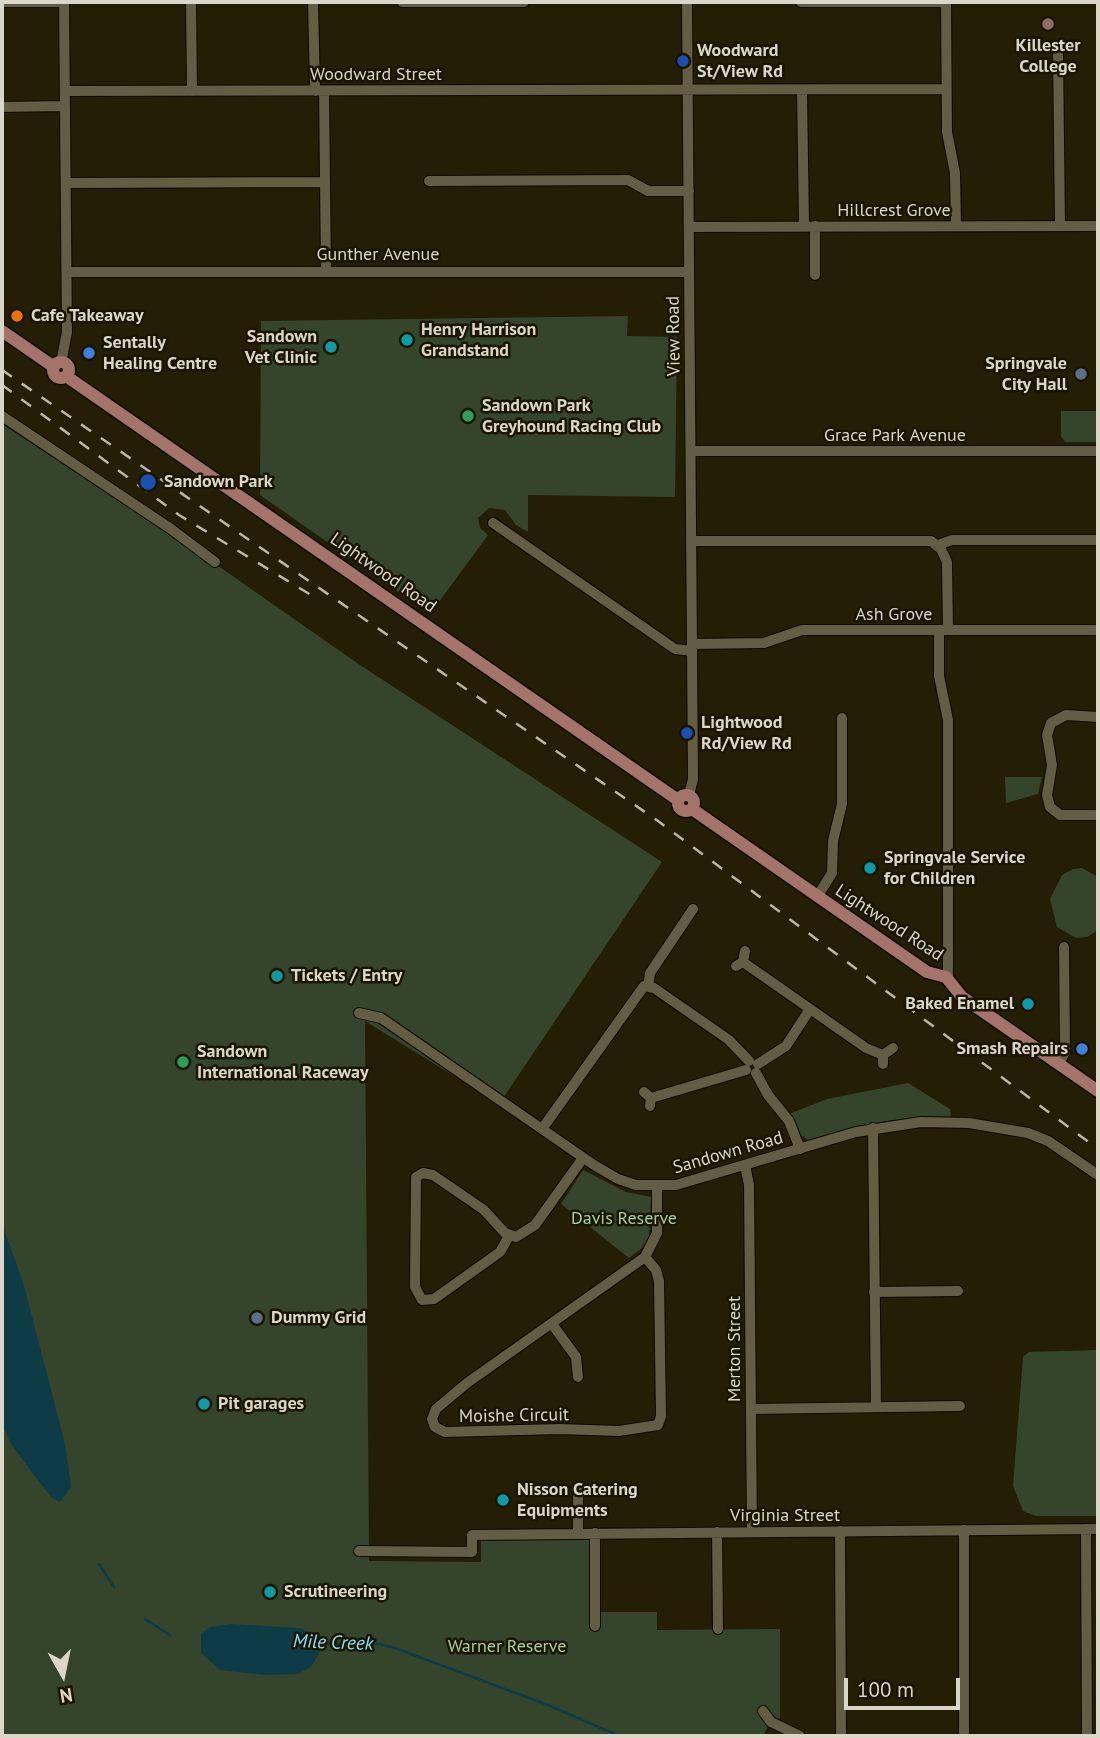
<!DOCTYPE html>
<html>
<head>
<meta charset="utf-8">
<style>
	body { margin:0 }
	#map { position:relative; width:1100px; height:1738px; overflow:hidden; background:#241e05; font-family:"PT Sans",sans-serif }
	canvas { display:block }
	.frame { position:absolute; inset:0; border:4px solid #dad7c8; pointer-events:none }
	.north { position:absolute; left:28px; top:1640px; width:70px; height:70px; -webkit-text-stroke:5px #1a1500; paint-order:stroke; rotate:171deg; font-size:19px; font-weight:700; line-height:28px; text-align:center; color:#dad7c8 }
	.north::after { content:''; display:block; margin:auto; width:24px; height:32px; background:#dad7c8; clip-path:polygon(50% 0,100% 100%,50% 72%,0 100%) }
	.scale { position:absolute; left:844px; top:1678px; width:116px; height:32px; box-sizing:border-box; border:4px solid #dad7c8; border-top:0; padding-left:9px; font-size:21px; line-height:24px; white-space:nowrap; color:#dad7c8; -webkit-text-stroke:5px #1a1500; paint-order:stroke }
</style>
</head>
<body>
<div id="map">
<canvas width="1100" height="1738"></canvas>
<div class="frame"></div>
<div class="north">N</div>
<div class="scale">100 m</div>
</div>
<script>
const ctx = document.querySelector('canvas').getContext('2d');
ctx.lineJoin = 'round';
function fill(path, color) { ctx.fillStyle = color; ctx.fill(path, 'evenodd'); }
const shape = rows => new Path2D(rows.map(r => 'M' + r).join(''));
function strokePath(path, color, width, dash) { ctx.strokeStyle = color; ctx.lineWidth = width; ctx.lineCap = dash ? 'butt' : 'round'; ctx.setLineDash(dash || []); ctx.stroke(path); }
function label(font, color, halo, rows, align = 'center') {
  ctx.font = font + ' "PT Sans",sans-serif'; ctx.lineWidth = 5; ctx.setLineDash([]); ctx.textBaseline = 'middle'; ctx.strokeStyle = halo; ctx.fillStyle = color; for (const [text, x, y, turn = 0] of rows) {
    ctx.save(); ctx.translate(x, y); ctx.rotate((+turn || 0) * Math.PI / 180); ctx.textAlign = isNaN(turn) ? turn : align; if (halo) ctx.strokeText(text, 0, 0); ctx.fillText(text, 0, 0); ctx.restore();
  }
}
fill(shape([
	[628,316,627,336,677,337,675,497,528,495,528,532,516,525,505,510,489,508,478,518,480,528,488,535,430,614,260,495,261,321],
	[1061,411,1098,411,1098,442,1065,442,1061,436],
	[2,424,201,554,360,665,662,862,499,1104,365,1021,369,1561,481,1562,481,1539,591,1538,592,1612,657,1612,657,1630,780,1629,780,1718,768,1726,763,1736,2,1736],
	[1005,777,1042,777,1038,794,1006,803],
	[1082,868,1098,877,1098,930,1087,937,1076,938,1057,927,1050,899,1062,875,1073,869],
	[908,1083,950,1109,951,1117,886,1121,808,1140,798,1133,789,1114,827,1099],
	[583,1170,626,1192,651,1197,649,1237,642,1248,629,1258,561,1204],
	[1098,1350,1098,1516,1036,1516,1023,1511,1013,1486,1023,1357,1029,1352]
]), '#35452c');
fill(shape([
	[2,1224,23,1282,65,1444,71,1487,60,1502,52,1498,37,1479,11,1444,2,1425],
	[231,1624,300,1628,319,1637,321,1650,311,1667,298,1674,265,1675,220,1670,201,1653,201,1634,210,1627]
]), '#0d3b46');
strokePath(shape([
	[99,1564,114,1587],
	[145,1619,170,1635],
	[321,1643,380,1644,395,1648,548,1705,619,1736]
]), '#0d3b46', 2.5);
const minor = shape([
	[2,2,64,2,67,332,61,363],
	[191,2,192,91],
	[313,2,315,91],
	[402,2,524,2],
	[687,2,693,779,689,795],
	[801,2,946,2],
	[946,2,947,132,955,173,956,226],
	[1058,51,1060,226],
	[802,90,804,226],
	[65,91,946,89],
	[324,91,326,271],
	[2,107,65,106],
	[429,181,628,180,648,191,689,191],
	[67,183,324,182],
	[815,226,815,275],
	[689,227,1098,226],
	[67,272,689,272],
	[2,416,171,529,215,562],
	[692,451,1098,451],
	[493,523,675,649,692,651],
	[691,541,931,541,941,549,947,562,948,630],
	[938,545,952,540,1098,540],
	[939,630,939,676,948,720,948,979],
	[692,644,764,643,802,630,1098,630],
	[1098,717,1066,715,1051,723,1047,735,1052,765,1047,795,1050,807,1060,815,1098,815],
	[817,897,832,873,833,841,842,804,842,718],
	[743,962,866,1048,883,1055],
	[736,966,743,962,745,951],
	[648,986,650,973,693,909],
	[359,1013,381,1018,594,1165,618,1179,636,1185,676,1185,856,1132,921,1122,969,1123,1028,1133,1048,1141,1098,1175],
	[758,1064,786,1046,810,1009],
	[883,1064,883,1055,893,1048],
	[1059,1064,1065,1052,1064,947],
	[756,1073,768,1095,789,1121,800,1149],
	[644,1092,651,1098,650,1106],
	[651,1098,746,1070],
	[873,1128,876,1407],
	[542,1129,644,986,654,988,729,1040,749,1061],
	[745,1165,749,1185,752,1532],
	[509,1236,500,1252,434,1299,422,1300,415,1287,416,1177,423,1173,433,1175,484,1210,505,1233,516,1237,535,1225,583,1158],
	[645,1257,656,1270,659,1281,661,1416,658,1425,619,1431,559,1429,445,1432,435,1427,432,1419,436,1409,467,1383,645,1257,657,1233,657,1187],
	[874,1292,958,1291],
	[552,1324,576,1357,578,1377],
	[751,1409,960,1406],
	[578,1491,578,1533],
	[1086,1529,1087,1736],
	[964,1530,964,1736],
	[840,1531,841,1736],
	[717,1532,718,1629],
	[595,1533,595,1626],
	[359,1551,472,1552,472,1535,1098,1529],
	[763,1711,771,1722,800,1736]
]);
const major = shape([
	[2,331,54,367],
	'53 370a8 8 0 1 1 16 0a8 8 0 1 1-16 0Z',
	[66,376,678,800],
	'678 803a8 8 0 1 1 16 0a8 8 0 1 1-16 0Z',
	[692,809,927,972,946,977,962,997,1098,1091]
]);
strokePath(minor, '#0d0800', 12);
strokePath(major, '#0d0800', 15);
strokePath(minor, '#635d43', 10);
strokePath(major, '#a47369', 12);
strokePath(shape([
	[2,370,658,821,1098,1149],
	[2,385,179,515,311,595]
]), '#bbb7a7', 2.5, [12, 12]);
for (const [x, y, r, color] of [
	[1048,24,7,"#8d6e63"],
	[683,61,7,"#1a4fb4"],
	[17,316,7,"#e8710a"],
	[407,340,7,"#0f9aa8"],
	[331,347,7,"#0f9aa8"],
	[89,353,7,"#3f7fe0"],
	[1081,374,7,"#5c6f8a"],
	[468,416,7,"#2e9e5b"],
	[148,482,9,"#1a4fb4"],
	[687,733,7,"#1a4fb4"],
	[870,868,7,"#0f9aa8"],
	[277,976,7,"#0f9aa8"],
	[1028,1004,7,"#0f9aa8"],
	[1082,1049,7,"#3f7fe0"],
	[183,1062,7,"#2e9e5b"],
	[257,1318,7,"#5c6f8a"],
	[204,1404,7,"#0f9aa8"],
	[503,1500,7,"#0f9aa8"],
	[270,1592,7,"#0f9aa8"]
]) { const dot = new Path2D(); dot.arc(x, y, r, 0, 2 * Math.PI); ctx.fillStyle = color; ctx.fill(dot); strokePath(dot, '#1a1500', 2.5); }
label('bold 18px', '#dad7c8', '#1a1500', [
	["Killester",1048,46,"center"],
	["College",1048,67,"center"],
	["Woodward",697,51],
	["St/View Rd",697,72],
	["Cafe Takeaway",31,316],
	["Henry Harrison",421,330],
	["Grandstand",421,351],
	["Sandown",317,337,"right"],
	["Vet Clinic",317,358,"right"],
	["Sentally",103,343],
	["Healing Centre",103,364],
	["Springvale",1067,364,"right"],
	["City Hall",1067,385,"right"],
	["Sandown Park",482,406],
	["Greyhound Racing Club",482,427],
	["Sandown Park",164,482],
	["Lightwood",701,723],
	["Rd/View Rd",701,744],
	["Springvale Service",884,858],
	["for Children",884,879],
	["Tickets / Entry",291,976],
	["Baked Enamel",1014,1004,"right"],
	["Smash Repairs",1068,1049,"right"],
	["Sandown",197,1052],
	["International Raceway",197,1073],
	["Dummy Grid",271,1318],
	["Pit garages",218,1404],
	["Nisson Catering",517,1490],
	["Equipments",517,1511],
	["Scrutineering",284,1592]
], 'left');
label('18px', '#dad7c8', '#1a1500', [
	["Woodward Street",376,75],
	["Hillcrest Grove",894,211],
	["Gunther Avenue",378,255],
	["View Road",674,336,-91],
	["Grace Park Avenue",895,436],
	["Lightwood Road",383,573,35],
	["Ash Grove",894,615],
	["Lightwood Road",889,923,33],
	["Sandown Road",728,1153,-16],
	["Merton Street",735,1349,-90],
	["Moishe Circuit",514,1416,-1],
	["Virginia Street",785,1516]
]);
label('18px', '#a8d093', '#1a1500', [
	["Davis Reserve",624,1219],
	["Warner Reserve",507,1647]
]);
label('italic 19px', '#86e1fc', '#1a1500', [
	["Mile Creek",333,1643,2]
]);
</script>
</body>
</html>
